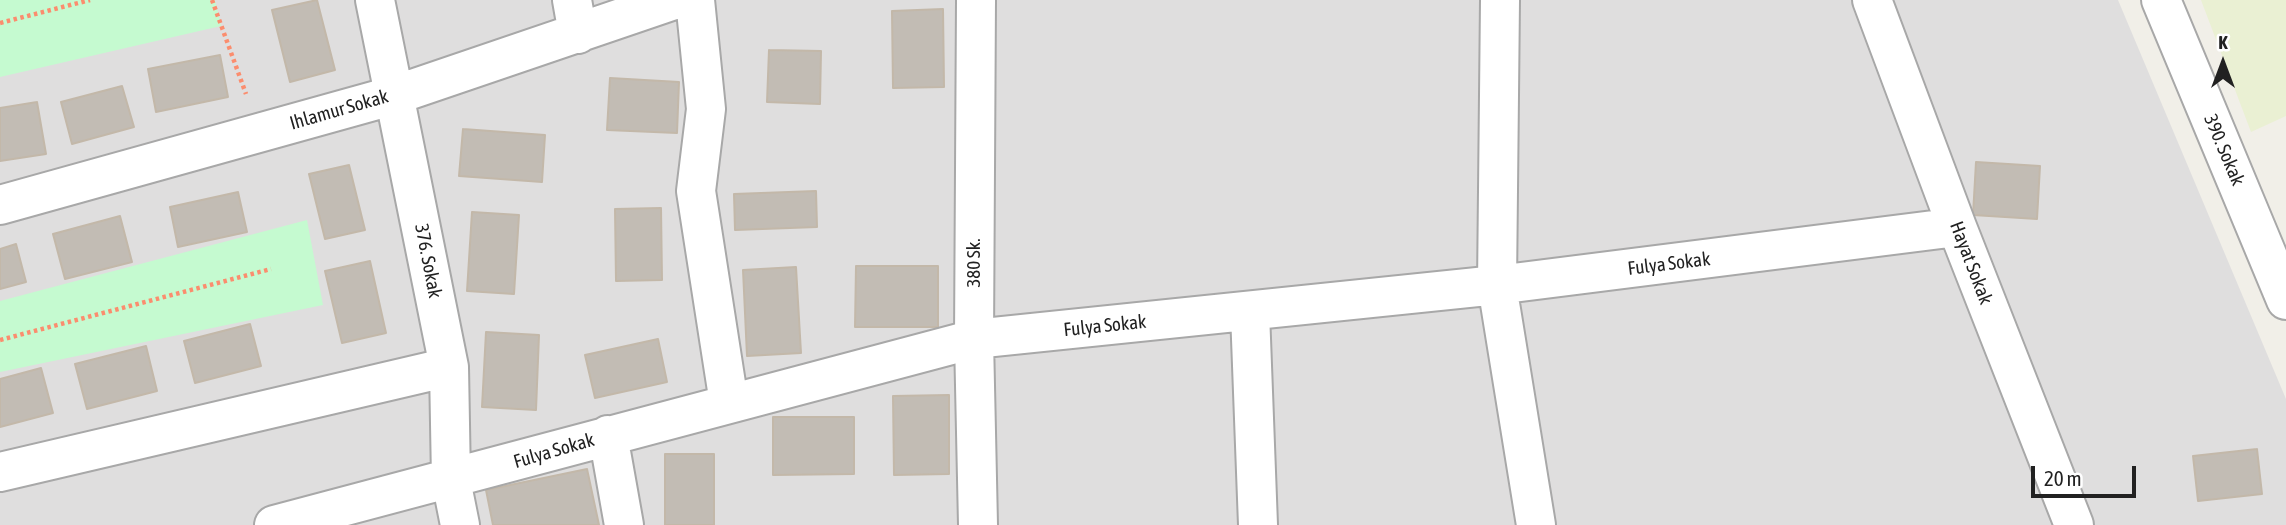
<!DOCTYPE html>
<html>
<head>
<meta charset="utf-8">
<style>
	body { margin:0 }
	#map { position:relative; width:2286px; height:525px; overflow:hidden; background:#f1efe8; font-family:"Asap Condensed",sans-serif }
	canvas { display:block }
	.north { position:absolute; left:2188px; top:28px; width:70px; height:70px; -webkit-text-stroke:5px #fff; paint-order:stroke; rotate:0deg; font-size:19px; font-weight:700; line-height:28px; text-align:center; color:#212121 }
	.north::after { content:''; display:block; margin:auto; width:24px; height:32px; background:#212121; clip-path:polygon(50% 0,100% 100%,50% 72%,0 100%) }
	.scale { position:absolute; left:2031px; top:466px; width:105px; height:32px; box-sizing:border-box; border:4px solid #212121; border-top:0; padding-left:9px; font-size:21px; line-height:24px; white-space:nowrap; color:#212121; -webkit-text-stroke:5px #fff; paint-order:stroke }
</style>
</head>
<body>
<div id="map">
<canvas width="2286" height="525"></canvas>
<div class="north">K</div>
<div class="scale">20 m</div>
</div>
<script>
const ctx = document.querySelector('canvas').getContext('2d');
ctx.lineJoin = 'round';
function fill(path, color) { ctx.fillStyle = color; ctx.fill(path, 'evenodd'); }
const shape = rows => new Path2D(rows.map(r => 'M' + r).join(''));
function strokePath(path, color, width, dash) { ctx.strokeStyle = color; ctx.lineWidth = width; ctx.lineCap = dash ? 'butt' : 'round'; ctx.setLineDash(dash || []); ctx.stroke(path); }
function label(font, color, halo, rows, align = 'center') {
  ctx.font = font + ' "Asap Condensed",sans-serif'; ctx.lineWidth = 7; ctx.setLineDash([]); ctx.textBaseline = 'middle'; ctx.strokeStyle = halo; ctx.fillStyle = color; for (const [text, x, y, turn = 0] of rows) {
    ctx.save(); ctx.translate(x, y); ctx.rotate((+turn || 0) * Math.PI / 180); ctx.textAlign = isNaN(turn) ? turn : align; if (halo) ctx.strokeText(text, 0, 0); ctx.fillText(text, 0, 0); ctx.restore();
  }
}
fill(shape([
	[0,0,2118,0,2286,399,2286,525,0,525]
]), '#dfdede');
fill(shape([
	[2201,0,2286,0,2286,116,2251,132]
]), '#eaf0d3');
fill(shape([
	[0,0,215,0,221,26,0,77],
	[307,220,323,305,0,372,0,301]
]), '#c5fad0');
const building = shape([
	[317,0,335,70,290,82,272,10,317,0],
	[943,9,944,87,893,88,892,11,943,9],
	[769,50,821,51,820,104,767,102,769,50],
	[220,55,228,97,156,112,148,69,220,55],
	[610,78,679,82,677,133,607,130,610,78],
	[122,86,134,127,72,144,61,102,122,86],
	[37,102,46,154,0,161,0,108,37,102],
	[463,129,545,135,542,182,459,176,463,129],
	[1976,162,2040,166,2037,219,1973,215,1976,162],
	[349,165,365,230,325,239,309,174,349,165],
	[816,191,817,227,735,230,734,194,816,191],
	[238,192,247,232,178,247,170,207,238,192],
	[661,208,662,280,616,281,615,209,661,208],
	[472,212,519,215,514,294,467,291,472,212],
	[120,216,132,262,65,279,53,234,120,216],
	[16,244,26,282,0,289,0,249,16,244],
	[370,261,386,333,342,343,325,271,370,261],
	[856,266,938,266,938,327,855,327,856,266],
	[796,267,801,353,747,356,743,270,796,267],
	[250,324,261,366,195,383,184,341,250,324],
	[486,332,539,335,536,410,482,407,486,332],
	[658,339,667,382,595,398,585,355,658,339],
	[146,346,157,391,87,409,75,364,146,346],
	[41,368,53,413,0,427,0,379,41,368],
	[949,395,949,474,894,475,893,396,949,395],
	[773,417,854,417,854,474,773,475,773,417],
	[2257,449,2262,494,2198,501,2193,456,2257,449],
	[665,454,714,454,714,525,665,525,665,454],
	[587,469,599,525,493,525,486,490,587,469]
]);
fill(building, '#c2bcb4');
strokePath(building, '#c3b8a9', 2);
const minor = shape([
	[375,0,449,367,451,480,460,525],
	[572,0,578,34],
	[695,0,706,109,696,191,729,403],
	[976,0,974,339,978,525],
	[1500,0,1497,285,1536,525],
	[1872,0,1957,227,2074,525],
	[2161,0,2286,300],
	[0,205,395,95,674,0],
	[1250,312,1258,525],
	[608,435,624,525],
	[0,472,449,367],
	[274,525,974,339,1497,285,1957,227]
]);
strokePath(minor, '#a8a8a8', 42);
strokePath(shape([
	[212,0,246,94],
	[0,23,90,0],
	[0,340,271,269]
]), '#fb8d6e', 4.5, [3.5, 3.5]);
strokePath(minor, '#fff', 38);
label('19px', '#212121', '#fff', [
	["Ihlamur Sokak",339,110,-16],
	["390. Sokak",2224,150,67],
	["376. Sokak",428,261,79],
	["380 Sk.",974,263,-90],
	["Hayat Sokak",1971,263,69],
	["Fulya Sokak",1669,264,-7],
	["Fulya Sokak",1105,326,-6],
	["Fulya Sokak",554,451,-16]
]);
</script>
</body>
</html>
